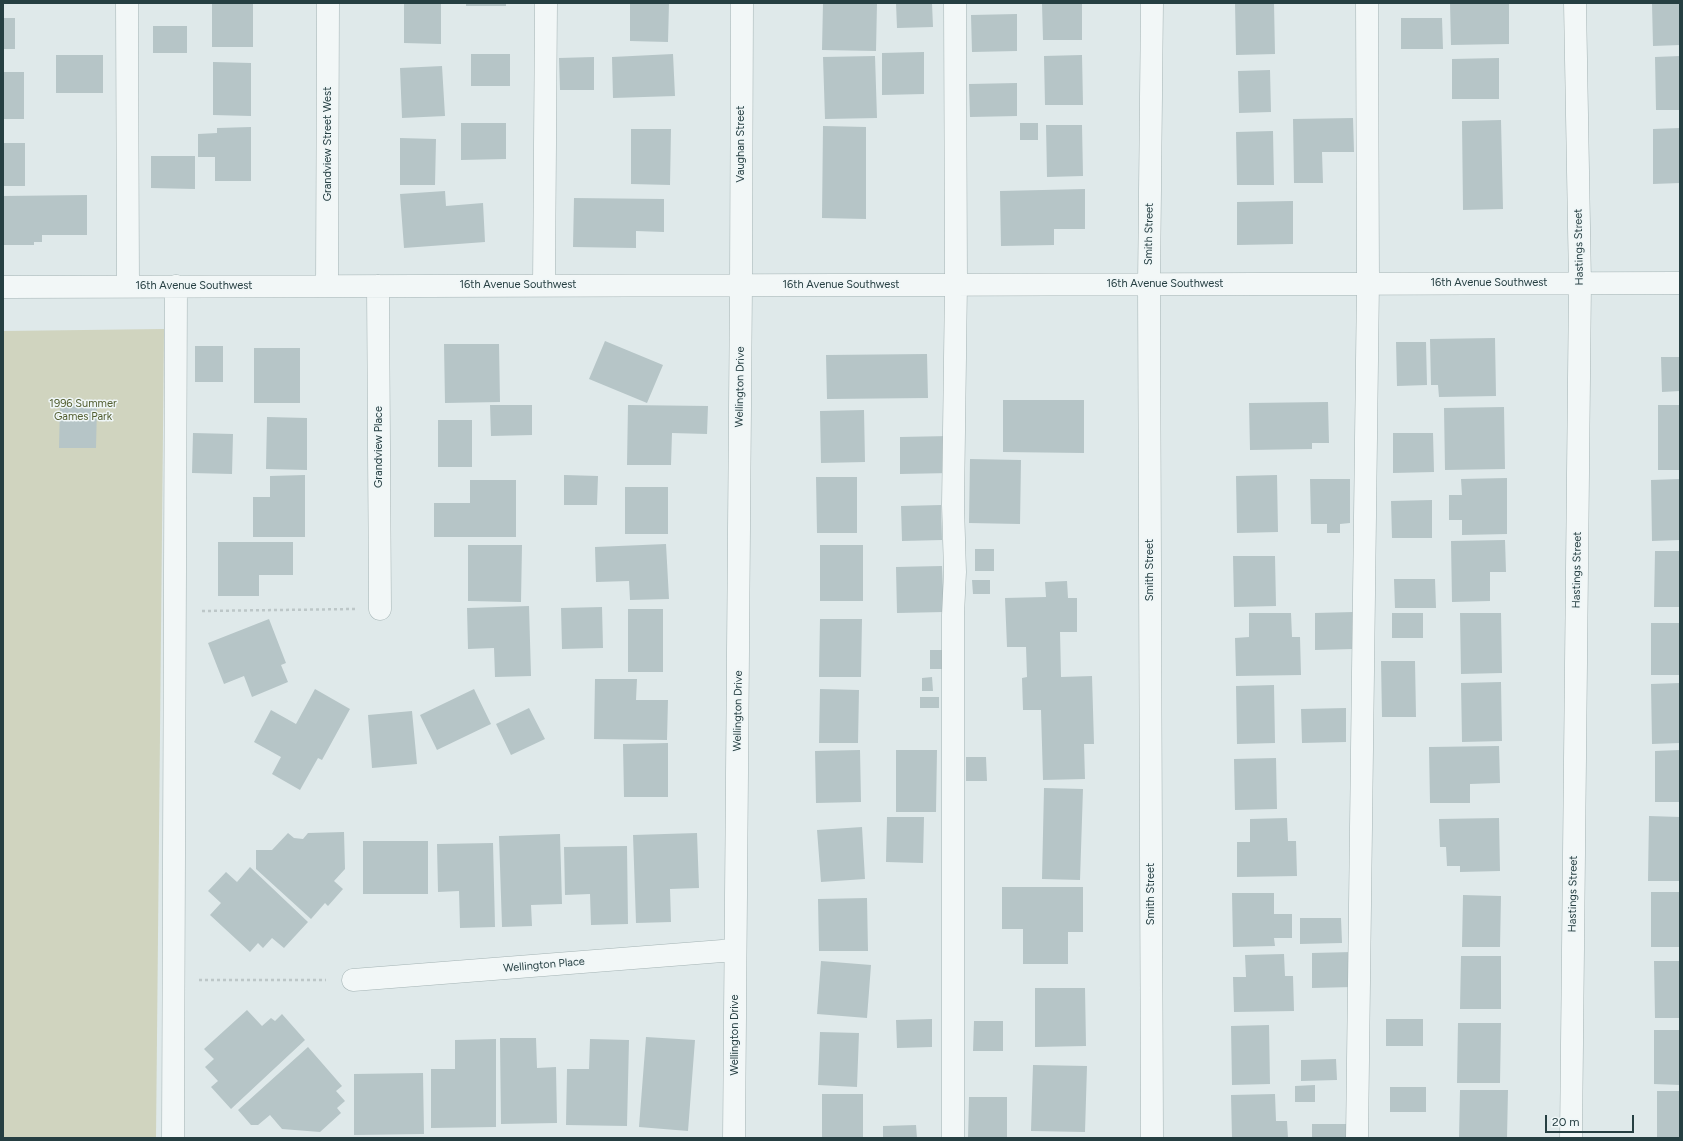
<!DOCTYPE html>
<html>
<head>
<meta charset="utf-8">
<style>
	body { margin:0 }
	#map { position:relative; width:1683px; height:1141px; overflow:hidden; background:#dfe9ea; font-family:Figtree,sans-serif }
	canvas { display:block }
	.frame { position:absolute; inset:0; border:4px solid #263f42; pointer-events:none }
	.scale { position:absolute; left:1545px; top:1115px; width:89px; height:18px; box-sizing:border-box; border:2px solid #263f42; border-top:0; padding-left:5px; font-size:12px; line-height:14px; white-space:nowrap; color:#263f42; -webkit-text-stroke:3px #eff6f7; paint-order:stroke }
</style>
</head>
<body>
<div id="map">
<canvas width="1683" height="1141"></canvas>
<div class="frame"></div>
<div class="scale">20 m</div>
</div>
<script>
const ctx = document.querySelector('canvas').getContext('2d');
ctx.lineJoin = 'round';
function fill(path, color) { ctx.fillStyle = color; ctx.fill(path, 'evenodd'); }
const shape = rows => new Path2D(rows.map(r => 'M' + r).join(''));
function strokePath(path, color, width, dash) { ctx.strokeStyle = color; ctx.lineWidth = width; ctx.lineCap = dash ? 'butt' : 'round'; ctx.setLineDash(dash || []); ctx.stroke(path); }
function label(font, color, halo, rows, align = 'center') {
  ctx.font = font + ' Figtree,sans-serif'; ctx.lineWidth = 3; ctx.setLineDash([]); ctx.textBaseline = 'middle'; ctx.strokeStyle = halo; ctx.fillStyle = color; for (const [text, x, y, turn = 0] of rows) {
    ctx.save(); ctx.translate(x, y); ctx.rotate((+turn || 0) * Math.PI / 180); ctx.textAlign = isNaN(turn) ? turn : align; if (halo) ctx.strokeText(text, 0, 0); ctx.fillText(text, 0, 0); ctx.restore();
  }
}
fill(shape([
	[164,329,156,1138,3,1138,3,331]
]), '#d0d4bf');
fill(shape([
	[212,3,253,3,253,47,212,47],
	[404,3,441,3,441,44,404,43],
	[466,3,506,3,506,6,466,6],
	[630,3,669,3,668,42,630,41],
	[823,3,877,3,876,51,822,50],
	[896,3,932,3,933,27,897,28],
	[1042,3,1082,3,1082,40,1043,40],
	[1235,3,1274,3,1275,54,1236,55],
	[1450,3,1509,3,1509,44,1451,45],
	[1652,3,1680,3,1680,45,1653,46],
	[1017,14,1017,51,972,52,971,15],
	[3,18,15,18,15,49,3,49],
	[1401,18,1442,18,1443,49,1401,49],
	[153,26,187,26,187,53,153,53],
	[924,52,924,94,882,95,882,53],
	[471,54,510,54,510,86,471,86],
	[673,54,675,96,613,98,612,57],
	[56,55,103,55,103,93,56,93],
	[1082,55,1083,105,1045,105,1044,56],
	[875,56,877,118,825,119,823,57],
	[1680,56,1680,110,1656,110,1655,57],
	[594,57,594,90,560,90,559,58],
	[1499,58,1499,99,1452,99,1452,59],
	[213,62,251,63,251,116,213,115],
	[442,66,445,116,402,118,400,68],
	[1270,70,1271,112,1239,113,1238,71],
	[3,72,24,72,24,119,3,119],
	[1017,83,1017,116,970,117,969,84],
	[1353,118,1354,152,1322,152,1323,183,1294,183,1293,119],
	[1501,120,1503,209,1463,210,1462,121],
	[461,123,506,123,506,159,461,160],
	[1020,123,1038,123,1038,140,1020,140],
	[1046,125,1082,125,1083,176,1047,177],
	[823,126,866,127,866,219,822,218],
	[251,127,251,181,215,181,215,157,198,157,198,134,217,133,217,128],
	[1680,128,1680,183,1653,184,1653,129],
	[631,129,671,129,670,185,631,184],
	[1273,131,1274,185,1237,185,1236,132],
	[400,138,436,139,435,185,400,185],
	[3,143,25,143,25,186,3,186],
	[151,156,195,156,195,189,151,188],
	[1085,189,1085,229,1054,229,1054,245,1001,246,1000,191],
	[445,191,446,206,483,203,485,242,404,248,400,194],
	[87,195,87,235,42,235,42,242,34,242,34,245,3,245,3,196],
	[574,198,664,199,664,232,636,231,636,248,573,247],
	[1293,201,1293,244,1237,245,1237,202],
	[1495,338,1496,396,1439,397,1438,385,1431,385,1430,339],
	[605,341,663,365,647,403,589,379],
	[1396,342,1426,342,1427,385,1397,386],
	[444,344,499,344,500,402,445,403],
	[195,346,223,346,223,382,195,382],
	[254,348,300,348,300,403,254,403],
	[927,354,928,398,827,399,826,355],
	[1661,357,1680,357,1680,391,1662,392],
	[1003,400,1084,400,1084,453,1003,452],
	[1328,402,1329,443,1312,443,1312,449,1250,450,1249,403],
	[60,404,97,405,96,448,59,448],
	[490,405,532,405,532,435,491,436],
	[628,405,708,406,707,434,672,433,671,465,627,465],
	[1658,405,1680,405,1680,470,1658,470],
	[1504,407,1505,469,1445,470,1444,408],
	[864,410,865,462,821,463,820,411],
	[267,417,307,418,307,470,266,469],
	[438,420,472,420,472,467,438,467],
	[193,433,233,434,232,474,192,473],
	[1393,433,1433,433,1434,472,1393,473],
	[950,436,951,473,900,474,900,437],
	[970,459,1021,460,1020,524,969,523],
	[305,475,305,537,253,537,253,497,270,497,270,476],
	[564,475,598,476,597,505,564,505],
	[1277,475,1278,532,1237,533,1236,476],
	[816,477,857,477,857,533,817,533],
	[1507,478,1507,534,1462,535,1462,520,1449,520,1449,495,1462,495,1461,479],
	[1310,479,1350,479,1350,523,1340,524,1340,533,1327,533,1327,524,1311,524],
	[1680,479,1680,540,1652,541,1651,480],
	[470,480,516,480,516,537,434,537,434,503,470,503],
	[625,487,668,487,668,534,625,534],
	[1432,500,1432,538,1392,538,1391,501],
	[941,505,942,540,902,541,901,506],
	[1505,540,1506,572,1490,572,1490,601,1452,602,1451,541],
	[218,542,293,542,293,575,259,575,259,596,218,596],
	[666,544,669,599,630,600,629,581,596,582,595,547],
	[468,545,522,545,521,602,468,601],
	[820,545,863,545,863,601,820,601],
	[975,549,994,549,994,571,975,571],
	[1655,551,1680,551,1680,607,1654,607],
	[1233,556,1275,556,1276,606,1234,607],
	[942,566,944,612,897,613,896,567],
	[1394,579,1435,579,1436,608,1395,608],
	[972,580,990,580,990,594,973,594],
	[1067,581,1068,598,1077,598,1077,632,1060,632,1061,677,1092,676,1094,744,1084,744,1085,779,1043,780,1041,710,1023,710,1022,678,1027,677,1026,647,1007,647,1005,598,1046,597,1045,582],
	[529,606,531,676,495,677,494,648,468,649,467,608],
	[602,607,603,648,562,649,561,608],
	[628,609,663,609,663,672,628,672],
	[1354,612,1354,649,1315,650,1315,613],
	[1249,613,1291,613,1292,637,1300,637,1301,675,1236,676,1235,638,1249,637],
	[1392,613,1423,613,1423,638,1392,638],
	[1460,613,1501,613,1502,673,1461,674],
	[269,619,286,663,281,665,288,682,252,697,244,676,224,684,208,643],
	[820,619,862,619,861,677,819,677],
	[1651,623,1680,623,1680,675,1651,675],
	[930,650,943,650,943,669,930,669],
	[1381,661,1415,661,1416,717,1382,717],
	[932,677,933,691,922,691,922,678],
	[595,679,637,679,636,700,668,700,667,740,594,739],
	[1501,682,1502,741,1462,742,1461,683],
	[1680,683,1680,743,1652,744,1651,684],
	[1274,685,1275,743,1237,744,1236,686],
	[315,689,350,709,322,760,318,758,300,790,272,774,281,757,254,742,271,710,296,724],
	[474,689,491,724,437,750,420,715],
	[820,689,859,690,858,743,819,743],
	[920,697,939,697,939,708,920,708],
	[529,708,545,739,511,755,496,724],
	[1346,708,1346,742,1302,743,1301,709],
	[412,711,417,764,372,768,368,715],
	[668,743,668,797,624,797,623,744],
	[1499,746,1500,783,1470,784,1470,803,1430,803,1429,747],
	[860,750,861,802,816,803,815,751],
	[896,750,937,750,936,812,896,812],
	[1680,750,1680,802,1655,802,1655,751],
	[966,757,986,757,987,781,966,781],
	[1276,758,1277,809,1235,810,1234,759],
	[1044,788,1083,789,1080,880,1042,879],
	[1649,816,1680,817,1680,881,1648,881],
	[887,817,924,817,923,863,886,862],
	[1287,818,1288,841,1296,841,1297,876,1237,877,1237,842,1250,842,1250,819],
	[1499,818,1500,871,1460,872,1460,866,1447,866,1446,847,1440,847,1439,819],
	[862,827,865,879,821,882,817,830],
	[344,832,345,869,334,881,343,889,328,906,325,903,311,919,256,869,256,850,272,850,288,833,294,838,303,839,308,833],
	[697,833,699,888,670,889,671,922,636,923,633,835],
	[560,834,562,904,531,905,532,926,502,927,499,836],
	[363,841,428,841,428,894,363,894],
	[493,843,495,927,460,928,459,891,438,892,437,844],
	[627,846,628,924,591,925,590,894,565,895,564,847],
	[250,867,308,922,284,948,272,938,263,948,258,943,250,952,210,915,221,903,208,891,226,872,237,882],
	[1002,887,1083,887,1083,932,1068,932,1068,964,1023,964,1023,929,1002,929],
	[1651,892,1680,892,1680,947,1651,947],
	[1232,893,1274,893,1274,914,1292,914,1292,938,1274,938,1275,946,1233,947],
	[1463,895,1501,896,1500,947,1462,947],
	[867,898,868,951,819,951,818,899],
	[1300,918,1341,918,1342,943,1300,944],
	[1352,952,1353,987,1312,988,1312,953],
	[1284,954,1285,976,1293,976,1294,1011,1234,1012,1233,977,1246,977,1245,955],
	[1461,956,1501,956,1501,1009,1460,1009],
	[821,961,871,965,867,1018,817,1014],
	[1654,961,1680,961,1680,1018,1655,1018],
	[1035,988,1085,988,1086,1046,1035,1047],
	[247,1010,262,1026,271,1018,275,1021,282,1014,305,1040,231,1109,211,1087,218,1081,205,1067,214,1059,204,1049],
	[932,1019,932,1047,897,1048,896,1020],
	[1386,1019,1423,1019,1423,1046,1386,1046],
	[974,1021,1003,1021,1003,1051,973,1051],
	[1458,1023,1501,1023,1500,1083,1457,1083],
	[1269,1025,1270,1084,1232,1085,1231,1026],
	[1654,1030,1680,1030,1680,1085,1654,1084],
	[820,1032,859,1033,857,1087,818,1085],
	[646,1037,695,1040,688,1131,639,1127],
	[500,1038,536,1038,537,1068,556,1067,557,1123,501,1124],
	[496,1039,496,1127,431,1128,431,1069,455,1069,455,1040],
	[590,1039,629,1040,627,1126,566,1125,567,1069,589,1069],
	[308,1047,342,1086,336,1091,345,1101,337,1108,341,1113,320,1132,282,1129,270,1115,258,1125,251,1125,238,1110],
	[1336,1059,1337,1080,1301,1081,1301,1060],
	[1033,1065,1087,1066,1085,1132,1031,1131],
	[423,1073,424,1134,354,1135,354,1074],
	[1315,1085,1315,1102,1295,1102,1295,1086],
	[1390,1087,1426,1087,1426,1112,1390,1112],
	[1460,1090,1508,1090,1507,1138,1459,1138],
	[1657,1091,1680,1091,1680,1138,1657,1138],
	[822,1094,863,1094,863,1138,822,1138],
	[1275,1094,1276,1121,1287,1121,1288,1138,1232,1138,1231,1095],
	[969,1097,1007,1097,1007,1138,968,1138],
	[1312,1124,1353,1124,1353,1138,1312,1138],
	[916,1125,917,1138,883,1138,883,1126]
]), '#b6c5c7');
const minor = shape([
	[127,3,128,286],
	[544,285,546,3],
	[327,286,328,3],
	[378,286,380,609],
	[3,287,1680,283],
	[353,980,735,950],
	[173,1138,176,286],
	[734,1138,741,285,742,3],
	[953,1138,953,615,955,572,953,505,956,284,955,3],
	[1152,1138,1149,284,1152,3],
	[1357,1138,1368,283,1367,3],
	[1571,1138,1580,283,1575,3]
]);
strokePath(minor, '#a4b3b4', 23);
strokePath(shape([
	[202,611,355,609],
	[199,980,326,980]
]), '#bdc7c8', 2.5, [3, 3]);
strokePath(minor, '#f2f7f7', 22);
label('11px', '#263f42', '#eff6f7', [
	["Grandview Street West",328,144,-90],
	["Vaughan Street",741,144,-90],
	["Smith Street",1149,234,-89],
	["Hastings Street",1579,247,-91],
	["16th Avenue Southwest",1489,283],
	["16th Avenue Southwest",1165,284],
	["16th Avenue Southwest",518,285],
	["16th Avenue Southwest",841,285],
	["16th Avenue Southwest",194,286],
	["Wellington Drive",740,387,-89],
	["Grandview Place",379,447,-90],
	["Smith Street",1150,570,-90],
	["Hastings Street",1577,570,-89],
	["Wellington Drive",738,711,-89],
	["Smith Street",1151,894,-90],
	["Hastings Street",1573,894,-89],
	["Wellington Place",544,965,-5],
	["Wellington Drive",735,1035,-90]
]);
label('11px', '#535f32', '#eff6f7', [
	["1996 Summer",83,404],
	["Games Park",83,417]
]);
</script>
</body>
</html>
